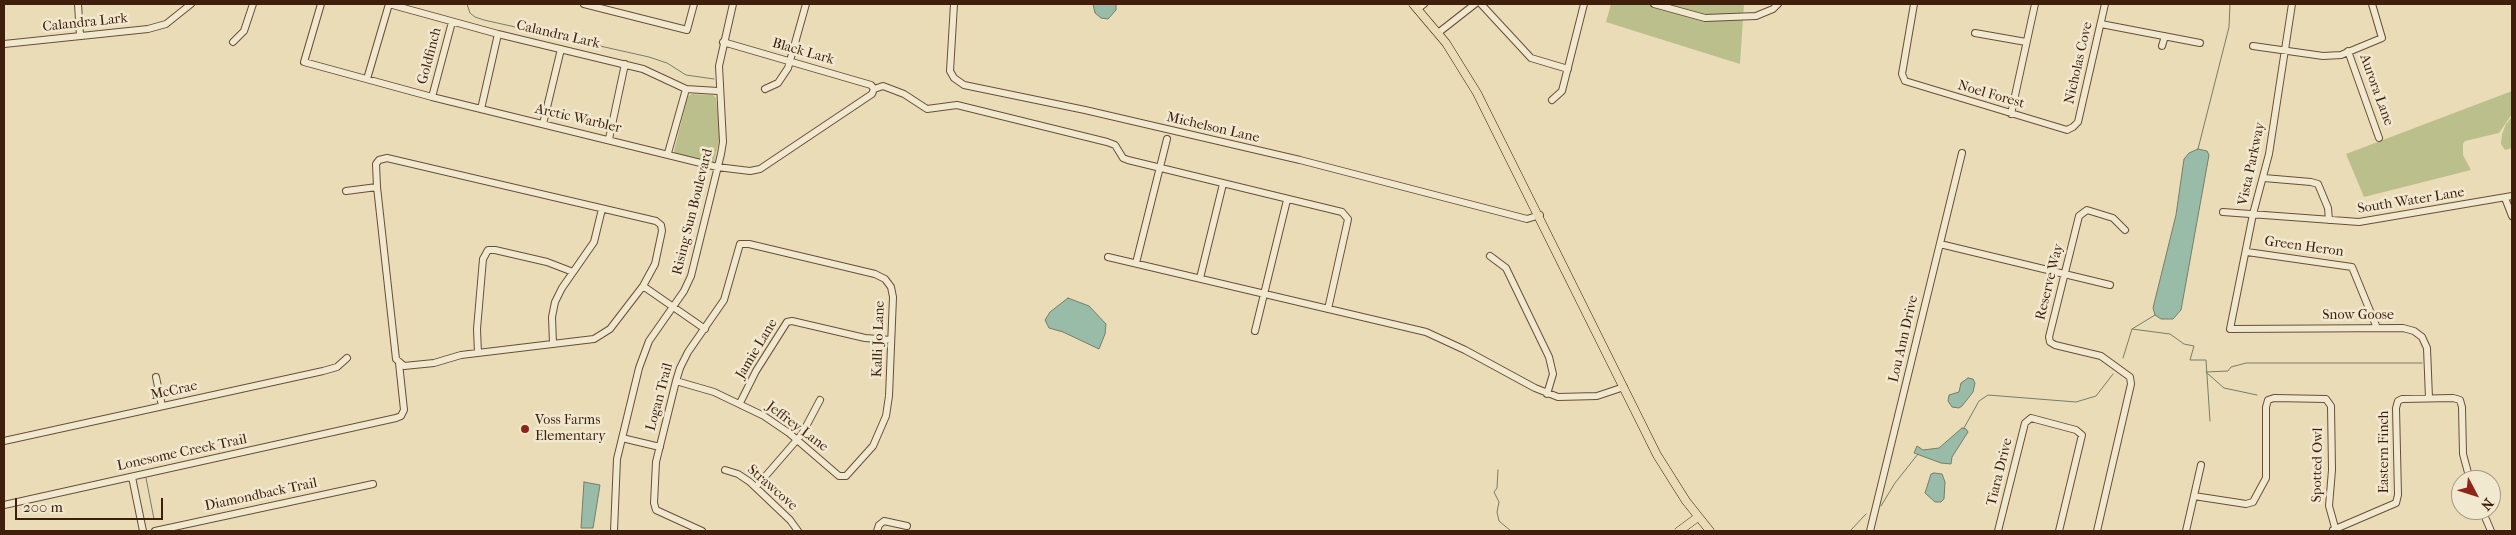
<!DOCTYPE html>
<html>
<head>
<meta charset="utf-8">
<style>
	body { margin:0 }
	#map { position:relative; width:2516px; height:535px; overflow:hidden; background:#eadcb7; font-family:"IM FELL French Canon",serif }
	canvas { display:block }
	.frame { position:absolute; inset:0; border:5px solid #3f1e0c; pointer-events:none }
	.north { position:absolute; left:2451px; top:470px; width:50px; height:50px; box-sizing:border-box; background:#f1e8d0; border:1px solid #aa9782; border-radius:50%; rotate:130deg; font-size:14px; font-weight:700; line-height:20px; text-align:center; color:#3f1e0c }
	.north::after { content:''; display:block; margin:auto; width:18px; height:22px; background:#8f2418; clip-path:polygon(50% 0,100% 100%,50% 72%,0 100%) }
	.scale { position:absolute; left:15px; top:498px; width:148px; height:22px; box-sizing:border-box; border:2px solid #3f1e0c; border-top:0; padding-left:6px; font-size:15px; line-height:18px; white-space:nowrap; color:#3f1e0c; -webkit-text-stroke:4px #f1e8d0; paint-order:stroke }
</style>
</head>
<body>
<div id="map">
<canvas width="2516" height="535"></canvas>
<div class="frame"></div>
<div class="north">N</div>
<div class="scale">200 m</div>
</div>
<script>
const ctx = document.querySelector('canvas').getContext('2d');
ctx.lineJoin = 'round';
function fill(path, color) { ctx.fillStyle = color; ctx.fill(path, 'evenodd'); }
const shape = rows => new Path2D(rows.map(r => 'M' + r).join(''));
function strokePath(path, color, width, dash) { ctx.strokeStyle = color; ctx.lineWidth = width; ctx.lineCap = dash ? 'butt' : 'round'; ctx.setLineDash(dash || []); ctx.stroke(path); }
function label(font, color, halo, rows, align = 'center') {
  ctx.font = font + ' "IM FELL French Canon",serif'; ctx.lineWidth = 5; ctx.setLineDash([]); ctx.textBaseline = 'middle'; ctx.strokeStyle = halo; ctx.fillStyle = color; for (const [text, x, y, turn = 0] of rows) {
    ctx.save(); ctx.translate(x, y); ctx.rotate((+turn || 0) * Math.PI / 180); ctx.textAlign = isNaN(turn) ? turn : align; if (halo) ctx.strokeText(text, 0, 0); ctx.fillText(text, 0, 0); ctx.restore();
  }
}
fill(shape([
	[1611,4,1744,4,1740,64,1606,22],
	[2512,91,2512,114,2499,133,2465,141,2463,144,2463,155,2471,170,2364,197,2346,154],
	[692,94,713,95,716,98,720,135,714,164,677,155,674,151,688,96],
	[2512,117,2512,148,2505,150,2501,144,2502,134,2506,124]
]), '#bbbf8b');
const water = shape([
	[1093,4,1116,4,1116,10,1108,19,1101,18,1095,13,1093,4],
	[2198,149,2207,151,2209,155,2181,310,2173,319,2161,319,2155,315,2153,308,2176,215,2184,159,2189,153,2198,149],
	[1068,298,1089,306,1106,324,1105,334,1099,349,1063,332,1049,328,1045,320,1050,312,1068,298],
	[1968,378,1973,379,1975,383,1973,392,1962,406,1959,408,1952,407,1948,401,1949,395,1959,392,1961,383,1968,378],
	[1962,428,1966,429,1968,432,1952,457,1951,464,1941,463,1914,453,1917,446,1923,450,1939,448,1962,428],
	[1934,473,1942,474,1945,482,1944,499,1941,502,1935,502,1925,493,1931,474,1934,473],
	[584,482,600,485,593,528,581,528,584,482]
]);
fill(water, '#99bca9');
strokePath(water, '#757d6a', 1);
strokePath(shape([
	[467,4,470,13,475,17,484,20,649,57,667,63,686,75,714,79],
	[2198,149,2229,27,2230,4],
	[2132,329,2155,315],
	[2123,358,2132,329,2170,334,2184,344,2194,346,2190,360,2206,360,2210,421],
	[2206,372,2228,371,2231,367,2246,363,2422,363],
	[2207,373,2224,388,2257,395],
	[1964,428,1979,401,1988,395,2076,402,2096,396,2113,374],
	[1498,470,1497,488,1494,492,1499,502,1497,512,1499,521,1511,531],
	[146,478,154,519],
	[1881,506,1895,483,1918,454],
	[1850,531,1866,514]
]), '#757d6a', 1);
const minor = shape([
	[78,4,80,36],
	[321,4,304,62,432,97,717,167,750,171,760,169,872,94,874,89,883,86,904,94,927,109,957,105,1107,142,1115,145,1123,158,1128,160,1342,212,1348,219,1347,224,1328,309],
	[389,4,498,34,643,69,686,89,718,91],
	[584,4,687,30,694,4],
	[954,4,950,71,954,78,964,85,1085,110,1300,160,1527,219,1540,215],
	[1481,4,1531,58,1568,69],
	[1654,4,1705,18,1756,16,1773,9,1778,4],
	[1914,4,1902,74,1905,81,2067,130,2073,127,2078,122,2105,4],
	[2292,4,2269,154,2253,214,2230,329,2403,328,2414,331,2422,337,2427,348,2429,398],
	[1418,9,1424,4],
	[2101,24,2200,43],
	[1438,33,1475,4],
	[1975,33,2026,42],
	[233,42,244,31,253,4],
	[723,42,871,85,874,89],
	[4,44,148,29,166,24,191,4],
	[2162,46,2165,36],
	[2253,46,2323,56,2341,55,2382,38,2372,4],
	[2348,51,2379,138],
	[367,79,389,4],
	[765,89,778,83,788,68,806,4],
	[432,97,452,22],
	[1552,100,1562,91,1584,4],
	[481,109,498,34],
	[2011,114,2035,4],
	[543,124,561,49],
	[609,139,625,64],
	[668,153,686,89],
	[387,158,656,221,661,225,662,231,655,264,643,286,610,329,594,339,461,355,434,363,404,366,396,359,377,187,376,164,379,160,387,158],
	[2264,178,2311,182,2318,184,2328,208,2329,220],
	[346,191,377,187],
	[2505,198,2512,216],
	[2223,212,2359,222,2512,196],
	[1940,244,2110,285],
	[2247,252,2352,267,2377,328],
	[1490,256,1506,268,1549,357,1553,374,1547,394],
	[1108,257,1426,332,1465,350,1535,388,1558,397,1597,396,1624,387],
	[1136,263,1167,139],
	[1200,278,1223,184],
	[643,286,705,329],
	[1255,331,1287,200],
	[553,344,552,317,555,302,562,288,594,242,602,209],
	[478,353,477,329,483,259,488,250,495,250,547,262,573,272],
	[156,377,162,406],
	[676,381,714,392,764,416,789,433,839,476,846,476,873,446,886,416,889,396,893,297,891,287,885,279,875,274,749,244,740,244,724,300,688,352,680,368,676,381,656,462,654,503,656,510,702,531],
	[740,403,756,371,787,322,792,321,865,338,891,340],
	[622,438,660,447],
	[4,441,323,371,337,367,347,358],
	[725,470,738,474,750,482,790,520,798,531],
	[132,477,143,531],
	[756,487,802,434,820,400],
	[2194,496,2246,504,2253,502,2266,478,2266,407,2268,400,2274,398,2326,399,2331,406,2332,470,2329,506,2336,531],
	[4,505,396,418,401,416,404,410,399,363],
	[2482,510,2491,531],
	[2333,530,2396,503,2398,495,2396,408,2398,401,2402,399,2453,398,2460,400,2462,407,2463,454,2470,480],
	[155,531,373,484],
	[614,531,617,459,639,368,649,341,684,291,691,276,721,154,723,142,719,66,733,4],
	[877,531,879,525,884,521,907,526],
	[1870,531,1962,153],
	[1998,531,2025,423,2031,418,2076,430,2082,435,2059,531],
	[2097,531,2131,384,2130,377,2101,356,2055,345,2050,342,2049,337,2079,216,2087,210,2113,218,2125,230],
	[2186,531,2201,465]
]);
const major = shape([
	[1413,4,1446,43,1477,93,1657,455,1686,501,1710,531],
	[1679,531,1698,517]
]);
strokePath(minor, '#6a4e37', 8);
strokePath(major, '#3f1e0c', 9);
strokePath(minor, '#f1e8d0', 6);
strokePath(major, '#eadcb7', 8);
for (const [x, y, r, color] of [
	[525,429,5,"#8f2418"]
]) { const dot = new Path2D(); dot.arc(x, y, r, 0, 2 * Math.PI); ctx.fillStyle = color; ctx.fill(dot); strokePath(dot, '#f1e8d0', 2); }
label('14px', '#3f1e0c', '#f1e8d0', [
	["Calandra Lark",85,23,-6],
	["Calandra Lark",558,35,13],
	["Black Lark",803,52,16],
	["Goldfinch",430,56,-75],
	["Nicholas Cove",2079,63,-77],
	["Aurora Lane",2376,90,70],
	["Noel Forest",1991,95,16],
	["Arctic Warbler",578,119,13],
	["Michelson Lane",1213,128,13],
	["Vista Parkway",2252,164,-78],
	["South Water Lane",2411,201,-9],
	["Rising Sun Boulevard",693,212,-76],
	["Green Heron",2304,247,8],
	["Reserve Way",2050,282,-76],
	["Snow Goose",2358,316],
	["Kalli Jo Lane",879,339,-88],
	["Lou Ann Drive",1904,339,-77],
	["Jamie Lane",757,349,-59],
	["McCrae",174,391,-12],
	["Logan Trail",660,397,-75],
	["Jeffrey Lane",797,427,37],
	["Eastern Finch",2385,452,-90],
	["Lonesome Creek Trail",182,453,-12],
	["Spotted Owl",2318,465,-89],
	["Tiara Drive",2000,472,-76],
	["Strawcove",772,488,41],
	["Diamondback Trail",261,495,-12]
]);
label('14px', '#3f1e0c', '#f1e8d0', [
	["Voss Farms",535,421],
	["Elementary",535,437]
], 'left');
</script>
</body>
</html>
